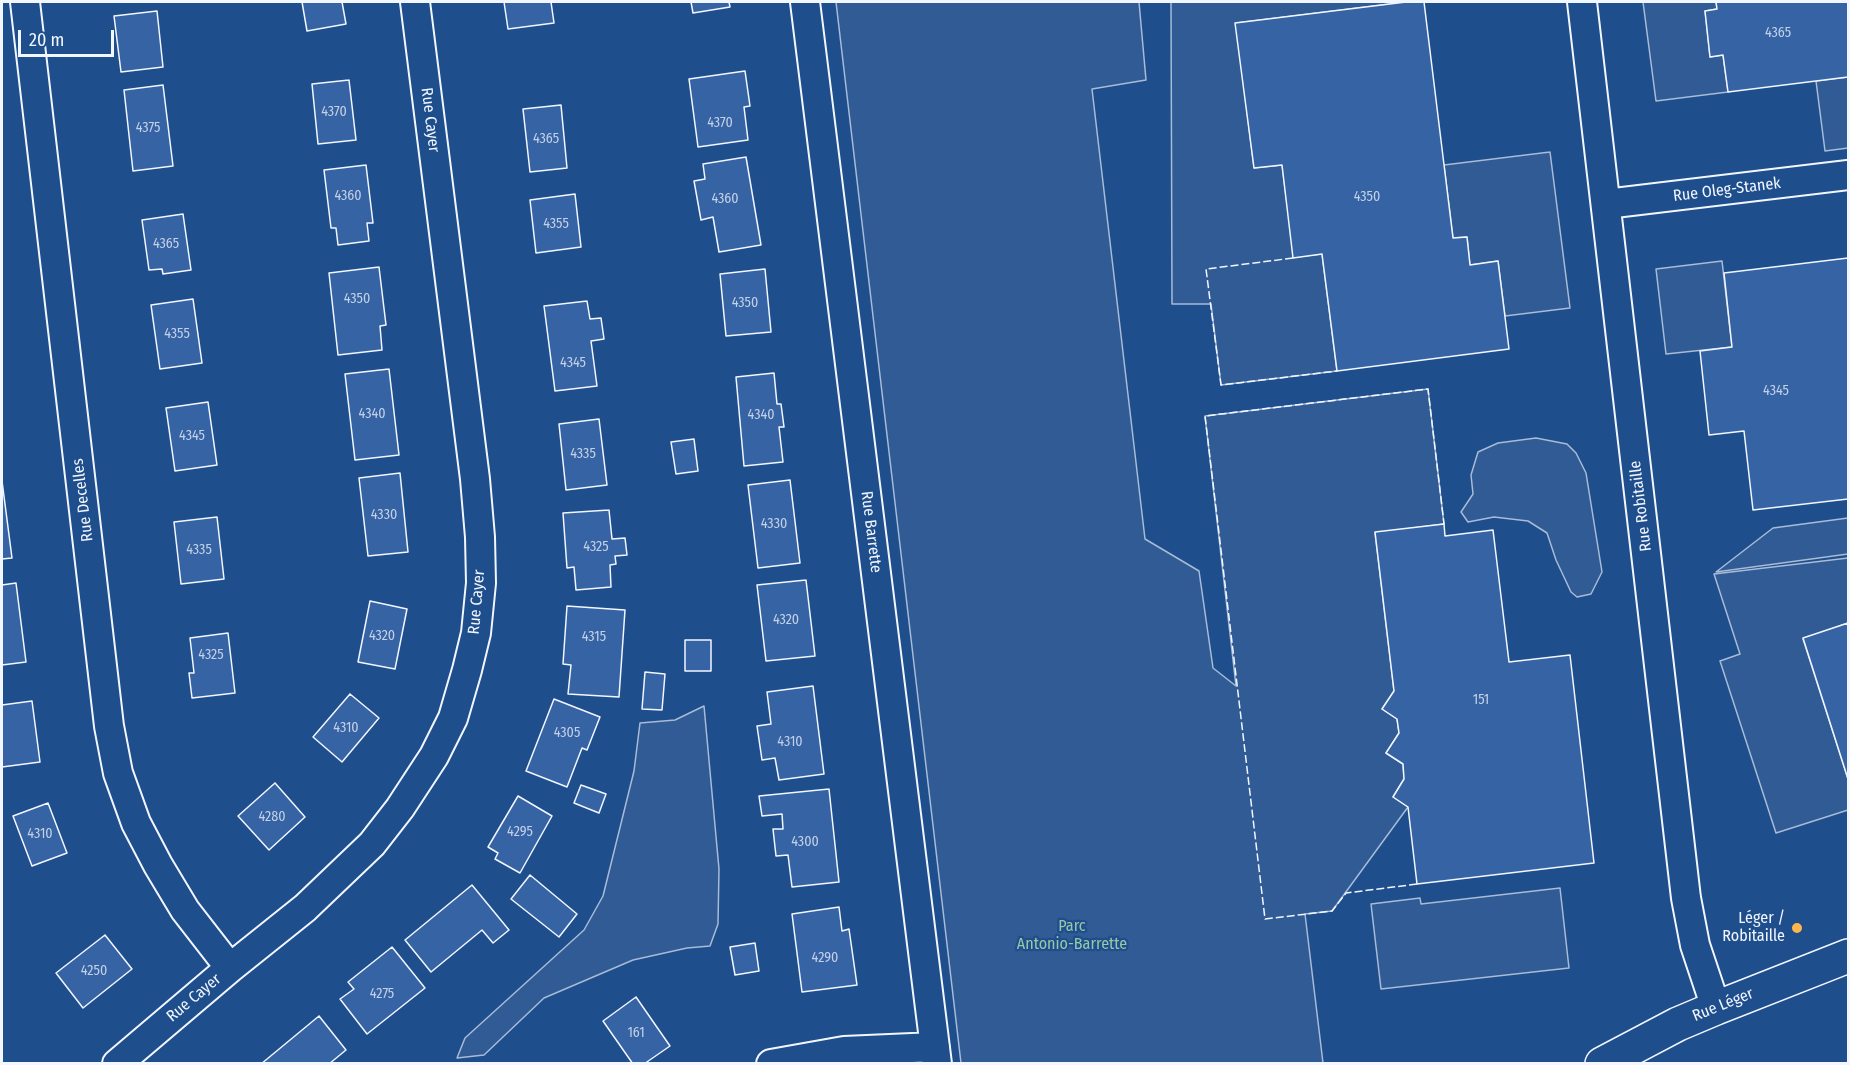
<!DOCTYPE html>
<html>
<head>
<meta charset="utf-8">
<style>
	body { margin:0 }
	#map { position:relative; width:1850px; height:1065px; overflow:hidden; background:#1f4e8c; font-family:"Fira Sans Condensed",sans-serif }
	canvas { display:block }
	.frame { position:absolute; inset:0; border:3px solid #f2f6ff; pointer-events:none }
	.scale { position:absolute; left:18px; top:30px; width:96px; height:27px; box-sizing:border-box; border:3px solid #f2f6ff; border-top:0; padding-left:8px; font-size:18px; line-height:21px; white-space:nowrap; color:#f2f6ff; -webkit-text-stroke:4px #1f4e8c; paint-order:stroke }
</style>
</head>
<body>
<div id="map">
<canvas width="1850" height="1065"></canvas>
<div class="frame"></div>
<div class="scale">20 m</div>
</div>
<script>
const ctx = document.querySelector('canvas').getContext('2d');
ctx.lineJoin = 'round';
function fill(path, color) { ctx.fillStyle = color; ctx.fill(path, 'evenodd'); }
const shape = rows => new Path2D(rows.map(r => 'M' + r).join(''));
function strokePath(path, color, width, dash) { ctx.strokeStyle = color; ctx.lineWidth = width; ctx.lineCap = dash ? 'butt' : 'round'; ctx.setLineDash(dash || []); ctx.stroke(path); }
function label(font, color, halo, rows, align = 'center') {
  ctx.font = font + ' "Fira Sans Condensed",sans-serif'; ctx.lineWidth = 4.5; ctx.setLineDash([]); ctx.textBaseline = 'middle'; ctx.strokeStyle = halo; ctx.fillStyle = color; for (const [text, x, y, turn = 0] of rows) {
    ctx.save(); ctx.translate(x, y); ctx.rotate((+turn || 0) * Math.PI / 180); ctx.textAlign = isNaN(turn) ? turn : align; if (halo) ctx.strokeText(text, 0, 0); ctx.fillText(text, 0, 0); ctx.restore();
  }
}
const built = shape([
	[836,2,1139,2,1146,80,1092,89,1145,539,1199,571,1213,668,1236,686,1205,416,1428,389,1444,524,1375,533,1394,691,1382,709,1397,719,1399,733,1386,753,1403,764,1404,779,1393,797,1408,807,1332,911,1305,914,1323,1063,961,1063,836,2],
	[1171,2,1406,2,1236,23,1254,168,1282,165,1294,257,1322,254,1337,371,1221,385,1211,304,1172,304,1171,2],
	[1643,2,1716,2,1717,9,1705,11,1710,57,1723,55,1728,92,1656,101,1643,2],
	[1848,77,1848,148,1825,151,1816,81,1848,77],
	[1550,152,1570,308,1505,316,1498,261,1470,265,1467,237,1453,238,1444,165,1550,152],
	[1722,261,1732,347,1666,354,1656,269,1722,261],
	[1536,438,1567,444,1576,453,1586,473,1602,572,1591,594,1577,597,1571,592,1556,560,1547,533,1528,521,1494,517,1468,522,1461,512,1473,494,1471,475,1478,452,1498,443,1536,438],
	[1848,518,1848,554,1716,572,1773,528,1848,518],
	[1848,558,1848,623,1803,639,1848,779,1848,810,1776,833,1720,661,1740,654,1714,574,1848,558],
	[704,706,719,869,718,924,710,946,687,948,633,960,544,998,484,1055,457,1058,465,1038,584,930,603,896,634,771,640,723,675,720,704,706],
	[1560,888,1569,968,1381,989,1371,904,1420,898,1421,904,1560,888]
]);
fill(built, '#305b95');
strokePath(built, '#a8bbd7', 1.5);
const building = shape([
	[302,2,342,2,346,24,307,31,302,2],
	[504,2,551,2,554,23,508,29,504,2],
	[691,2,729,2,730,7,693,13,691,2],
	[1406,2,1424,2,1453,238,1467,237,1470,265,1498,261,1509,349,1337,371,1322,254,1293,258,1282,165,1254,168,1235,23,1406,2],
	[1716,2,1848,2,1848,77,1728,92,1723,55,1710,57,1705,11,1717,9,1716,2],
	[157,11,163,67,121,72,114,16,157,11],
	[745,71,750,106,744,107,748,140,698,147,689,79,745,71],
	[349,80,356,140,318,144,312,84,349,80],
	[163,85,173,166,133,171,124,90,163,85],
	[561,105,567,168,530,172,523,109,561,105],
	[746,157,761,245,719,252,713,217,701,220,694,181,705,179,703,164,746,157],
	[366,165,373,223,367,223,369,241,338,245,336,228,331,228,324,170,366,165],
	[575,194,581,247,536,253,530,200,575,194],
	[183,214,191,270,163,274,162,269,149,270,142,220,183,214],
	[1848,258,1848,499,1753,510,1744,431,1709,435,1700,351,1732,347,1724,273,1848,258],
	[379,267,386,325,380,326,382,350,338,355,329,273,379,267],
	[765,269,771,332,726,336,720,274,765,269],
	[193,299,202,363,160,369,151,305,193,299],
	[587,301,590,319,601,318,604,339,591,341,597,386,555,391,544,306,587,301],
	[389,369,399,455,355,460,345,374,389,369],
	[774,373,777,404,781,404,784,427,779,427,783,462,744,466,736,377,774,373],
	[208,402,217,465,175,471,166,408,208,402],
	[599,419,607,485,566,490,559,424,599,419],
	[694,439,698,471,676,474,671,442,694,439],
	[400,473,408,552,368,556,359,478,400,473],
	[790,480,800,563,758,568,748,485,790,480],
	[2,481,12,558,2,559,2,481],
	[609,510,612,539,625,538,627,555,615,556,616,564,610,565,611,587,576,590,574,567,567,568,563,513,609,510],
	[217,517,224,579,181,584,174,522,217,517],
	[1444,524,1445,536,1493,530,1509,662,1570,655,1594,863,1417,884,1408,807,1393,797,1404,779,1403,764,1386,753,1399,733,1397,719,1382,709,1394,691,1375,532,1444,524],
	[806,580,815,656,766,661,757,585,806,580],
	[16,583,26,662,2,665,2,585,16,583],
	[370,601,407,609,395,669,358,662,370,601],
	[567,606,625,610,619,697,568,694,571,665,563,664,567,606],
	[1848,623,1848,779,1803,638,1848,623],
	[228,633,235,693,192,698,189,673,194,673,190,638,228,633],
	[685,640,711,640,711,671,685,671,685,640],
	[645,672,665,674,662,710,642,709,645,672],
	[813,686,824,774,779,780,775,758,762,760,757,726,771,724,767,692,813,686],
	[350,694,379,718,342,762,313,737,350,694],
	[554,699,600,717,587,750,582,748,567,787,526,771,554,699],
	[32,701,40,762,2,767,2,705,32,701],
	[275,783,305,817,269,850,238,816,275,783],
	[581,785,606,794,599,813,574,803,581,785],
	[829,789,839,882,792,887,788,855,776,856,773,829,783,829,782,814,762,816,759,796,829,789],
	[518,796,552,816,520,873,495,859,498,853,488,847,518,796],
	[48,803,67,853,32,866,13,816,48,803],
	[530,875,577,914,559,937,511,899,530,875],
	[472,885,509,930,493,943,482,930,431,972,405,940,472,885],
	[839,907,842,931,849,929,857,985,802,992,792,914,839,907],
	[105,935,132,969,83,1008,56,973,105,935],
	[755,943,759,971,735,975,730,947,755,943],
	[392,947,425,988,367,1034,340,999,354,989,348,982,392,947],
	[636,997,670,1046,644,1064,633,1064,603,1021,636,997],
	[319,1016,346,1050,329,1064,261,1064,319,1016]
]);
fill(building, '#3563a3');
strokePath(building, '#f2f6ff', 1.5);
const street = shape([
	[25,2,109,726,118,773,136,823,158,865,185,910,230,968],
	[805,2,937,1064],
	[1582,2,1686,898,1695,945,1716,1008],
	[1606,204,1848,175],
	[117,1064,230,968,305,908,372,844,400,808,434,756,453,718,467,670,476,633,481,583,480,537,475,479,415,2],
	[771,1064,844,1051,935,1047]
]);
const secondary = shape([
	[1602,1064,1678,1024,1716,1008,1848,956]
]);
strokePath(street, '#f2f6ff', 32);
strokePath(secondary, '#f2f6ff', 36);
strokePath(street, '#1f4e8c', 28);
strokePath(secondary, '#1f4e8c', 33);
strokePath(shape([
	[1293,258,1206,269,1221,385,1337,371],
	[1417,884,1346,893,1332,911,1265,919,1205,416,1428,389,1444,524]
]), '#f2f6ff', 1.5, [8, 3]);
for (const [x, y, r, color] of [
	[1797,928,6,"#ffb74d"]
]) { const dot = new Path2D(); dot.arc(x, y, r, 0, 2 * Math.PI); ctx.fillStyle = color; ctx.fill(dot); strokePath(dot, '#1f4e8c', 2); }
label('14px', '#c3d1e8', null, [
	["4365",1778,33],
	["4370",334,112],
	["4370",720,123],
	["4375",148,128],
	["4365",546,139],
	["4360",348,196],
	["4350",1367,197],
	["4360",725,199],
	["4355",556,224],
	["4365",166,244],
	["4350",357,299],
	["4350",745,303],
	["4355",177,334],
	["4345",573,363],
	["4345",1776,391],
	["4340",372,414],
	["4340",761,415],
	["4345",192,436],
	["4335",583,454],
	["4330",384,515],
	["4330",774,524],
	["4325",596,547],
	["4335",199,550],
	["4320",786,620],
	["4320",382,636],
	["4315",594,637],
	["4325",211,655],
	["151",1481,700],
	["4310",346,728],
	["4305",567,733],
	["4310",790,742],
	["4280",272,817],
	["4295",520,832],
	["4310",40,834],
	["4300",805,842],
	["4290",825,958],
	["4250",94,971],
	["4275",382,994],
	["161",636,1033]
]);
label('16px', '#f2f6ff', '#1f4e8c', [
	["Rue Cayer",430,120,83],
	["Rue Oleg-Stanek",1727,190,-7],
	["Rue Decelles",83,500,-97],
	["Rue Robitaille",1641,506,-97],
	["Rue Barrette",871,532,83],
	["Rue Cayer",477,602,-85],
	["Rue Cayer",194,998,-40],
	["Rue Léger",1723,1005,-22]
]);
label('16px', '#f2f6ff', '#1f4e8c', [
	["Léger /",1785,919],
	["Robitaille",1785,937]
], 'right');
label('16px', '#97c8a6', '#1f4e8c', [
	["Parc",1072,927],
	["Antonio-Barrette",1072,945]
]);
</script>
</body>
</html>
